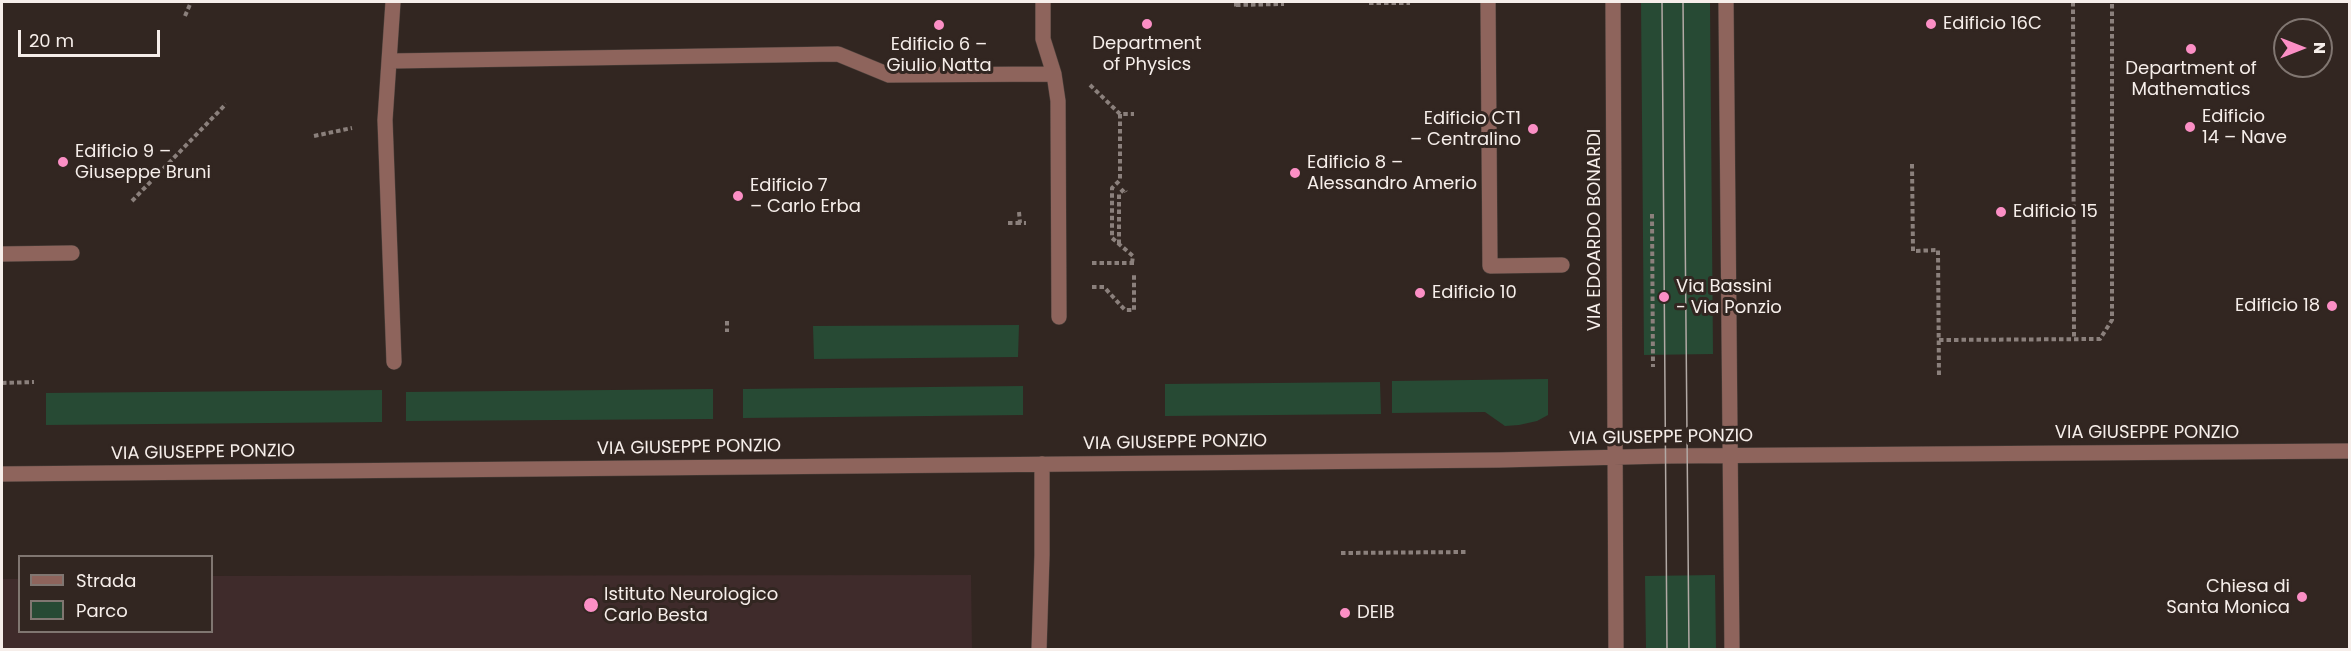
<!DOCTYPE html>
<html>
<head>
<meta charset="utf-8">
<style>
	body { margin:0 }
	#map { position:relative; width:2351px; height:651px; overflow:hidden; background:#322621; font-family:Poppins,sans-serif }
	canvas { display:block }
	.frame { position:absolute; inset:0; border:3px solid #f6eeea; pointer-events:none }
	.legend { position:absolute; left:18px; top:555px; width:195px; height:78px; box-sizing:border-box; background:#322621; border:2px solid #807671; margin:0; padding:8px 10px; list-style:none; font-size:18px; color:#f6eeea }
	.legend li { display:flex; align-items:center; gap:12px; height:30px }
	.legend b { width:30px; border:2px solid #807671 }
	.north { position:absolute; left:2273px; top:18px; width:60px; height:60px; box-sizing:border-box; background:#322621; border:2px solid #807671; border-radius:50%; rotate:90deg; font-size:16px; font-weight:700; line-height:24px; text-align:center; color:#f6eeea }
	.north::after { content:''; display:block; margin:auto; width:21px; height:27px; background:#fb8fc5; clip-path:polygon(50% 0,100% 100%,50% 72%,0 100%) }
	.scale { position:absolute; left:18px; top:30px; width:142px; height:27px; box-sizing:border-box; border:3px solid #f6eeea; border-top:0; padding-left:8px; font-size:18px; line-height:21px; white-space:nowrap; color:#f6eeea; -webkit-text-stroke:4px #322621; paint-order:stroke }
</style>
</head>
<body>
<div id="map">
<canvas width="2351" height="651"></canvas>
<div class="frame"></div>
<ul class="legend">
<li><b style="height:8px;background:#8e645c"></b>Strada</li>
<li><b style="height:16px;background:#274a34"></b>Parco</li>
</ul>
<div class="north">N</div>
<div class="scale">20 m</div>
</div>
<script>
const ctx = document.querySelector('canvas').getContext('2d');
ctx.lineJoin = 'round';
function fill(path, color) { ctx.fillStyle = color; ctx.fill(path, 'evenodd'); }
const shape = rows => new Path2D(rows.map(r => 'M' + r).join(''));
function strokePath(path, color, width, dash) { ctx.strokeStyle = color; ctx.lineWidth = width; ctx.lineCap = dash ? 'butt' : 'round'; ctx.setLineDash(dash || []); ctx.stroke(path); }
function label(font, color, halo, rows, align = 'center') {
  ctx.font = font + ' Poppins,sans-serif'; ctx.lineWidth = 6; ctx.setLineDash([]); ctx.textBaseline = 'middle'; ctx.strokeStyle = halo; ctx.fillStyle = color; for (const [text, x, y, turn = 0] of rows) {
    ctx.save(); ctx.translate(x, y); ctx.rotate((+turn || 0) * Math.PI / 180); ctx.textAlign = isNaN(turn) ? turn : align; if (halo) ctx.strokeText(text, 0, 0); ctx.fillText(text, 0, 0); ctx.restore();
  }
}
fill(shape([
	[971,575,972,649,2,649,2,579,19,579,20,632,212,632,212,576]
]), '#3f2b2b');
fill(shape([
	[1641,2,1710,2,1713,354,1644,355],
	[1019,325,1018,357,814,359,813,326],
	[1548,379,1548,415,1537,421,1519,425,1505,426,1485,412,1392,413,1392,381],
	[1380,382,1381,414,1165,416,1165,384],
	[1023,386,1023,415,743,418,743,389],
	[713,389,713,419,406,421,406,392],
	[382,390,382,422,46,425,46,393],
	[1715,575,1716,649,1646,649,1645,576]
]), '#274a34');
const minor = shape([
	[393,2,385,120,394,362],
	[1043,2,1043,39,1054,74,1058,101,1059,317],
	[1488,2,1490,266,1562,265],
	[1613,2,1616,650],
	[1726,2,1732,650],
	[391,61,838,54,889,75,1054,74],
	[2,254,72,253],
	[2,474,1499,460,1666,456,2350,451],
	[1039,650,1042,555,1042,464]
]);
strokePath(minor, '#4d423d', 16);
strokePath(shape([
	[1236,2,1236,9],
	[2073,2,2074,339],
	[1369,3,1410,3],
	[1236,5,1284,4],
	[185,16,191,2],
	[1090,85,1120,114,1134,114],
	[1120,114,1120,180,1112,188,1112,238,1133,256,1132,263],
	[314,136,352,128],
	[1912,164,1913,251,1938,250,1939,378],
	[132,201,226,104],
	[1019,212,1020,223,1026,223],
	[1652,214,1653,367],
	[1008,223,1020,223],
	[1119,244,1119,194,1124,189,1126,192],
	[1092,263,1136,263],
	[1092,287,1104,287,1125,310,1134,310,1134,275,1136,275],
	[727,321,727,332],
	[1939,340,2100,339,2112,320,2112,2],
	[2,383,34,382],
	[1341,553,1467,552]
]), '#8b807c', 4, [4.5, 3]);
strokePath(minor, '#8e645c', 15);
strokePath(shape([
	[1662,2,1667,650],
	[1683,2,1689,650]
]), '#b2a9a5', 1.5);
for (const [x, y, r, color] of [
	[1147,24,6,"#fb8fc5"],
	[1931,24,6,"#fb8fc5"],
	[939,25,6,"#fb8fc5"],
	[2191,49,6,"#fb8fc5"],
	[2190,127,6,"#fb8fc5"],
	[1533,129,6,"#fb8fc5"],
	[63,162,6,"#fb8fc5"],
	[1295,173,6,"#fb8fc5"],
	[738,196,6,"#fb8fc5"],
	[2001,212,6,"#fb8fc5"],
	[1420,293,6,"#fb8fc5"],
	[1664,297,6,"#fb8fc5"],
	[2332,306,6,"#fb8fc5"],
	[2302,597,6,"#fb8fc5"],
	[591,605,8,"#fb8fc5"],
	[1345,613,6,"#fb8fc5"]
]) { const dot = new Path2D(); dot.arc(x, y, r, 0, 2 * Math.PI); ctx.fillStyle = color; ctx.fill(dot); strokePath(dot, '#322621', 2); }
label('18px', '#f6eeea', '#322621', [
	["Edificio 16C",1943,24],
	["Department",1147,44,"center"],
	["of Physics",1147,65,"center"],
	["Edificio 6 –",939,45,"center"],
	["Giulio Natta",939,66,"center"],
	["Department of",2191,69,"center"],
	["Mathematics",2191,90,"center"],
	["Edificio",2202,117],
	["14 – Nave",2202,138],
	["Edificio CT1",1521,119,"right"],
	["– Centralino",1521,140,"right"],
	["Edificio 9 –",75,152],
	["Giuseppe Bruni",75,173],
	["Edificio 8 –",1307,163],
	["Alessandro Amerio",1307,184],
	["Edificio 7",750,186],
	["– Carlo Erba",750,207],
	["Edificio 15",2013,212],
	["Via Bassini",1676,287],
	["- Via Ponzio",1676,308],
	["Edificio 10",1432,293],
	["Edificio 18",2320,306,"right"],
	["Chiesa di",2290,587,"right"],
	["Santa Monica",2290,608,"right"],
	["Istituto Neurologico",604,595],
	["Carlo Besta",604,616],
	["DEIB",1357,613]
], 'left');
label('18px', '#f6eeea', '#322621', [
	["VIA EDOARDO BONARDI",1595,230,-90],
	["VIA GIUSEPPE PONZIO",2147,433],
	["VIA GIUSEPPE PONZIO",1661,438,-1],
	["VIA GIUSEPPE PONZIO",1175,443,-1],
	["VIA GIUSEPPE PONZIO",689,448,-1],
	["VIA GIUSEPPE PONZIO",203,453,-1]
]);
</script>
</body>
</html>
